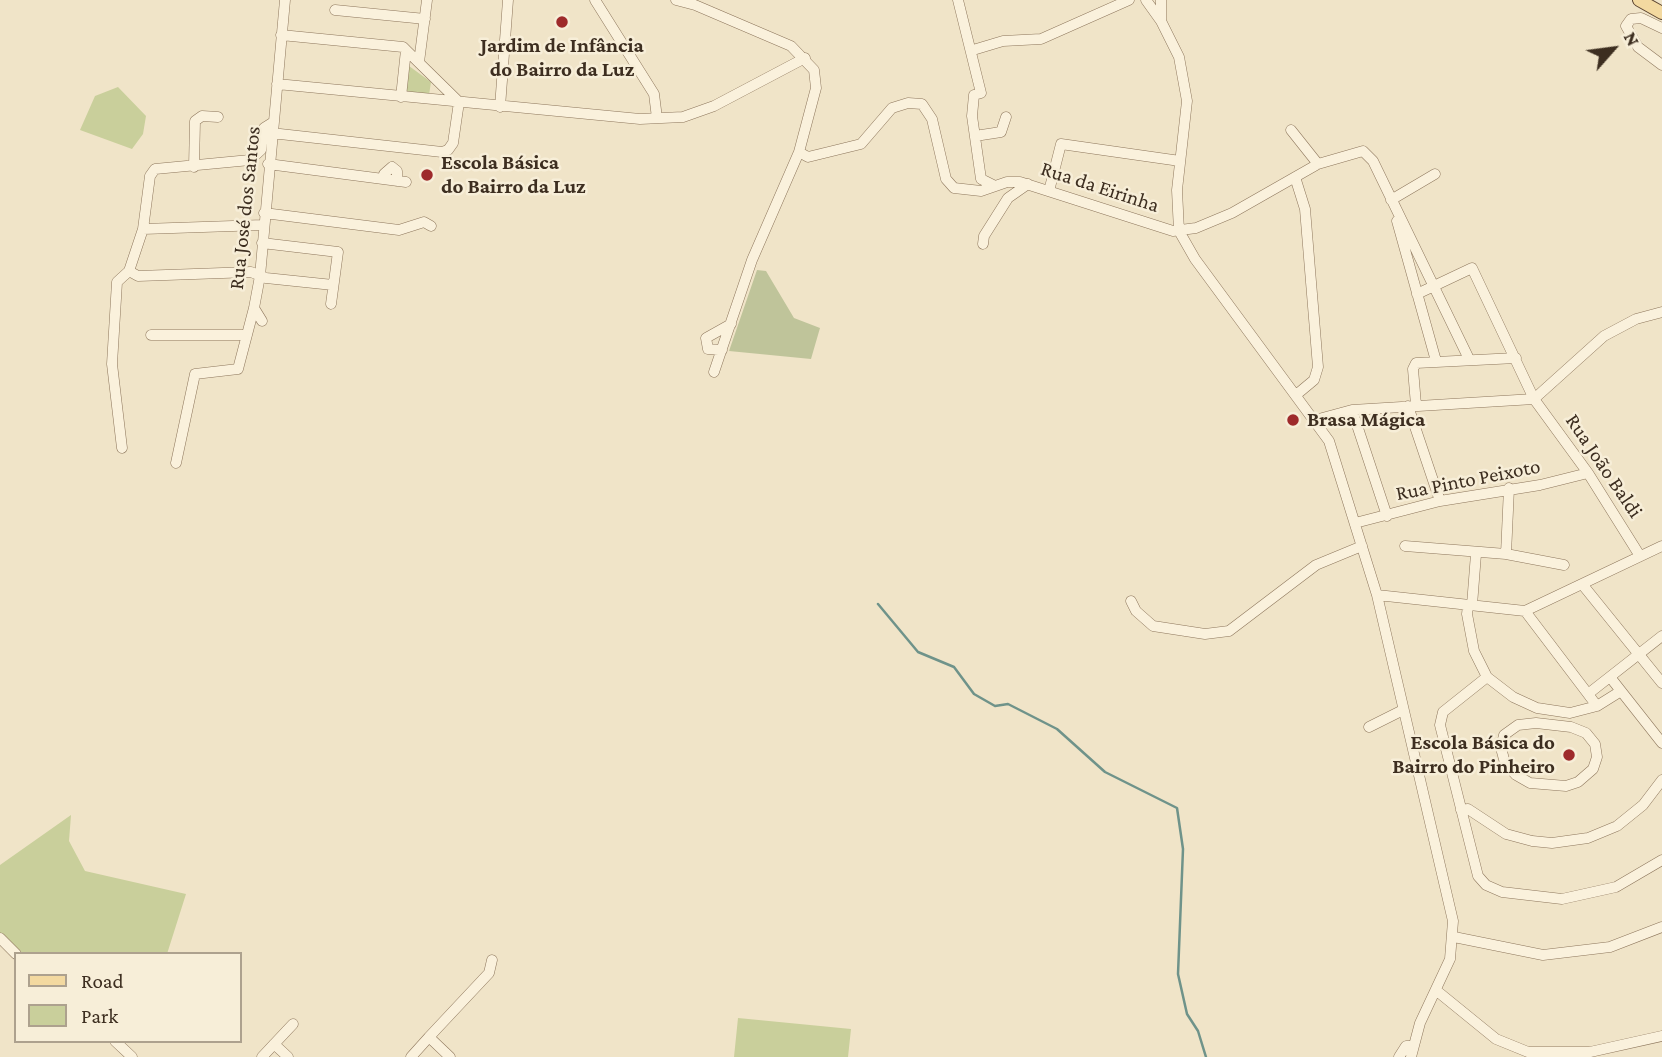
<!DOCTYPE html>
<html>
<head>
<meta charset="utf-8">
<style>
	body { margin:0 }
	#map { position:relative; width:1662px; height:1057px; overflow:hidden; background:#f0e4c8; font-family:"Crimson Pro",serif }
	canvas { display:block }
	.legend { position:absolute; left:14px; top:952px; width:228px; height:91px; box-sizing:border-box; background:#f7eed8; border:2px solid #ada18e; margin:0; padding:9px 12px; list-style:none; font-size:21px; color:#3d2e20 }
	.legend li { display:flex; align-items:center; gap:14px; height:35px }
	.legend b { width:35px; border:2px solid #ada18e }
	.north { position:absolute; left:1578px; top:14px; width:70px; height:70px; -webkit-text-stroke:5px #f7eed8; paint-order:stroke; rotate:62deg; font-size:19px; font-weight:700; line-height:28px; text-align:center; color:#3d2e20 }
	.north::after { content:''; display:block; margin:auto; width:24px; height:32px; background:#3d2e20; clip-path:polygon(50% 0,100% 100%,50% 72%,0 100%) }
</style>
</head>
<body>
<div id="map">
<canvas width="1662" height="1057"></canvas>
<ul class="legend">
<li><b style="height:9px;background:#f3d9a0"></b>Road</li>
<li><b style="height:19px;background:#c9cf9b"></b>Park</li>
</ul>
<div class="north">N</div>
</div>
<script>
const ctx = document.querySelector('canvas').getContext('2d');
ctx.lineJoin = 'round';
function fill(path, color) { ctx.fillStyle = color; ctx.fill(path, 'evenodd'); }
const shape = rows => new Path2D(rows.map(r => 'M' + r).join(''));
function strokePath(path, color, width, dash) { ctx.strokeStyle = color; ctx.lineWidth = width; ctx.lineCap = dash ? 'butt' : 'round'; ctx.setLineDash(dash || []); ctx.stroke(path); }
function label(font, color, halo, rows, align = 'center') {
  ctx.font = font + ' "Crimson Pro",serif'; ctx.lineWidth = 5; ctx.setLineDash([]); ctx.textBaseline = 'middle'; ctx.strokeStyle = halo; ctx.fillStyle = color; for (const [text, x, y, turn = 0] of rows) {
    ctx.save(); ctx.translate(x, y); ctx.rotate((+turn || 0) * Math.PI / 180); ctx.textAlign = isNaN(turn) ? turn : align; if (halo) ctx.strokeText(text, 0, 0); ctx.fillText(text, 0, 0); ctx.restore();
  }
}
fill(shape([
	[409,66,431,82,429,95,405,92],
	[118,87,146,116,143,134,132,149,80,130,95,96],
	[71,815,69,841,85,871,186,894,167,954,16,954,0,938,0,865],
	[738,1018,851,1029,848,1057,734,1057]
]), '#c9cf9b');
fill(shape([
	[757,270,766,271,794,318,820,328,811,359,729,351]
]), '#bfc49a');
strokePath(shape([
	[878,604,918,652,954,667,974,694,995,706,1008,704,1057,729,1105,772,1177,808,1183,849,1178,974,1187,1014,1198,1031,1206,1057]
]), '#6f938a', 2.5);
const minor = shape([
	[595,0,654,94,657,118],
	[676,0,695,5,791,46,814,70,816,88,799,152,752,260,714,372],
	[958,0,981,93,974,95,972,116,981,179,995,186],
	[1146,0,1161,21,1179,57,1187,101,1177,190,1179,231,1195,259,1329,441,1377,595,1453,921,1450,959,1420,1023,1411,1057],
	[335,10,425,19],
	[1161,20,1161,0],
	[1662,28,1641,18,1631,19,1626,26,1638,47,1662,65],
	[281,35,403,47,406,50,401,97],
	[973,50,1003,41,1041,39,1129,0],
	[419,62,427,0],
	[277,84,640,119,683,117,714,106,805,58],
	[500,107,508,0],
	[1291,130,1318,164],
	[271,133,442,152,448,150,453,143,459,102,406,50],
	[975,136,1001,132,1006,117],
	[799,152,808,157,861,144,892,108,908,103,922,104,932,119,946,179,954,188,981,191,1007,182,1020,182,1173,231,1196,228,1232,213,1318,164,1363,151,1373,161,1469,359],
	[268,164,406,182],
	[194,167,195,121,202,116,218,117],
	[1295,177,1305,209,1318,367,1314,380,1296,395],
	[384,179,384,174,392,167,397,171,397,181],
	[1049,191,1061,144,1180,161],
	[1391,200,1435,174],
	[264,213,399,230,424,222,431,226],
	[1397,221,1436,361],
	[263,225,143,229,150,176,155,169,250,160,261,150,264,128,272,123],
	[262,243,338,252,331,304],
	[983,244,984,236,1008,198,1028,184],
	[129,271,138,276,251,272,266,278,333,285],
	[1417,294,1472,268,1534,399,1588,473,1640,556],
	[254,308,262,321],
	[151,335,247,335],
	[722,350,708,349,706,338,731,324],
	[1534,399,1604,336,1636,319,1662,312],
	[1416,405,1413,369,1416,363,1516,358],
	[1408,406,1440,501],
	[1352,410,1387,516],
	[1315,420,1352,410,1534,399],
	[122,448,112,364,117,282,129,271,143,229],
	[176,463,195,374,238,369,254,308,260,276,285,0],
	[1355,523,1440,501,1540,485,1588,473],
	[1405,546,1506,554,1564,565],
	[1506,554,1509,488],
	[1582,584,1662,683],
	[1377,595,1525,611],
	[1131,601,1136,611,1153,626,1205,634,1229,631,1316,565,1362,546],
	[1468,605,1467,614,1474,651,1487,677,1513,697,1537,708,1570,713,1597,706,1621,691,1610,677],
	[1472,605,1476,554],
	[1487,677,1443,712,1440,725,1478,876,1486,885,1502,892,1562,899,1616,887,1662,860],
	[1621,691,1662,743],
	[1588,694,1525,611,1662,546],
	[1597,706,1588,694,1662,636],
	[1536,723,1571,727,1586,733,1595,744,1597,757,1593,769,1578,782,1566,786,1530,783,1516,775,1505,763,1501,748,1504,735,1518,725,1536,723],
	[1369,727,1403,710],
	[1461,810,1468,809,1506,834,1532,841,1552,843,1588,838,1617,826,1643,805,1662,780],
	[1454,937,1543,955,1610,947,1662,927],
	[0,938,16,954],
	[1437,991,1496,1039,1528,1052,1590,1052,1662,1036],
	[115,1041,132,1057],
	[274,1044,288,1057],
	[262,1057,293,1024],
	[411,1057,429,1037],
	[450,1057,429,1037,489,973,492,960],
	[1399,1057,1406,1046,1413,1046]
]);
const major = shape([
	[1639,0,1662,13]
]);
strokePath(minor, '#8d765c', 11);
strokePath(major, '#5b4430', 14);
strokePath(minor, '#faf1dc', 10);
strokePath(major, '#f3d9a0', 12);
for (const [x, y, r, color] of [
	[562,22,7,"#9e2a2b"],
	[427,175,7,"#9e2a2b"],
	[1293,420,7,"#9e2a2b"],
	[1569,755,7,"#9e2a2b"]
]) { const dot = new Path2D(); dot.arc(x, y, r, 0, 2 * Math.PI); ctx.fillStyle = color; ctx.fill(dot); strokePath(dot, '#f7eed8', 2.5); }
label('bold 21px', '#3d2e20', '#f7eed8', [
	["Jardim de Infância",562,46,"center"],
	["do Bairro da Luz",562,70,"center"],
	["Escola Básica",441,163],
	["do Bairro da Luz",441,187],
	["Brasa Mágica",1307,420],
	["Escola Básica do",1555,743,"right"],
	["Bairro do Pinheiro",1555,767,"right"]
], 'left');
label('21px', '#3d2e20', '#f7eed8', [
	["Rua da Eirinha",1100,187,18],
	["Rua José dos Santos",245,208,-84],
	["Rua João Baldi",1604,466,56],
	["Rua Pinto Peixoto",1468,480,-11]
]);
</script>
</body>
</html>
